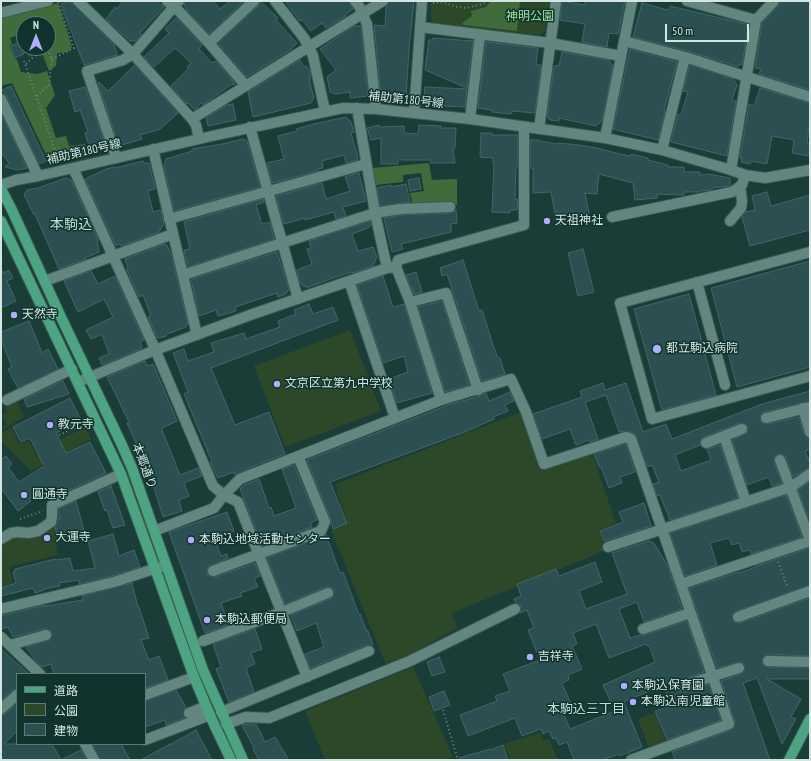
<!DOCTYPE html>
<html>
<head>
<meta charset="utf-8">
<style>
	body { margin:0 }
	#map { position:relative; width:811px; height:761px; overflow:hidden; background:#1b3d37; font-family:"PT Sans Narrow","Noto Sans JP",sans-serif }
	canvas { display:block }
	.frame { position:absolute; inset:0; border:2px solid #d3e6e2; pointer-events:none }
	.legend { position:absolute; left:16px; top:673px; width:130px; height:72px; box-sizing:border-box; background:#10332d; border:1px solid #5e7b75; margin:0; padding:5px 7px; list-style:none; font-size:12px; color:#d3e6e2 }
	.legend li { display:flex; align-items:center; gap:8px; height:20px }
	.legend b { width:20px; border:1px solid #5e7b75 }
	.north { position:absolute; left:16px; top:16px; width:40px; height:40px; box-sizing:border-box; background:#10332d; border:1px solid #5e7b75; border-radius:50%; rotate:0deg; font-size:11px; font-weight:700; line-height:16px; text-align:center; color:#d3e6e2 }
	.north::after { content:''; display:block; margin:auto; width:14px; height:18px; background:#b0aefa; clip-path:polygon(50% 0,100% 100%,50% 72%,0 100%) }
	.scale { position:absolute; left:665px; top:24px; width:84px; height:18px; box-sizing:border-box; border:2px solid #d3e6e2; border-top:0; padding-left:5px; font-size:12px; line-height:14px; white-space:nowrap; color:#d3e6e2; -webkit-text-stroke:3px #10332d; paint-order:stroke }
</style>
</head>
<body>
<div id="map">
<canvas width="811" height="761"></canvas>
<div class="frame"></div>
<ul class="legend">
<li><b style="height:5px;background:#4ca482"></b>道路</li>
<li><b style="height:11px;background:#2d4829"></b>公園</li>
<li><b style="height:11px;background:#2c4f52"></b>建物</li>
</ul>
<div class="north">N</div>
<div class="scale">50 m</div>
</div>
<script>
const ctx = document.querySelector('canvas').getContext('2d');
ctx.lineJoin = 'round';
function fill(path, color) { ctx.fillStyle = color; ctx.fill(path, 'evenodd'); }
const shape = rows => new Path2D(rows.map(r => 'M' + r).join(''));
function strokePath(path, color, width, dash) { ctx.strokeStyle = color; ctx.lineWidth = width; ctx.lineCap = dash ? 'butt' : 'round'; ctx.setLineDash(dash || []); ctx.stroke(path); }
function label(font, color, halo, rows, align = 'center') {
  ctx.font = font + ' "PT Sans Narrow","Noto Sans JP",sans-serif'; ctx.lineWidth = 3; ctx.setLineDash([]); ctx.textBaseline = 'middle'; ctx.strokeStyle = halo; ctx.fillStyle = color; for (const [text, x, y, turn = 0] of rows) {
    ctx.save(); ctx.translate(x, y); ctx.rotate((+turn || 0) * Math.PI / 180); ctx.textAlign = isNaN(turn) ? turn : align; if (halo) ctx.strokeText(text, 0, 0); ctx.fillText(text, 0, 0); ctx.restore();
  }
}
fill(shape([
	[431,1,549,1,545,31,540,35,434,23,431,19],
	[350,330,381,411,285,447,254,366],
	[16,400,24,417,1,431,1,428,7,425,3,415,7,412,5,407],
	[524,411,543,467,591,451,616,523,599,530,606,550,452,613,457,628,411,654,386,665,331,530,348,523,337,493,336,484],
	[85,427,91,439,31,471,1,441,1,433,11,428,20,444,29,441,37,457,60,446,58,441],
	[52,523,56,537,57,555,9,567,13,583,1,587,1,542],
	[413,667,453,757,443,760,325,760,305,711],
	[655,713,666,742,649,748,638,719],
	[540,733,543,741,549,739,558,760,511,760,504,744]
]), '#2d4829');
fill(shape([
	[491,1,520,1,517,31,464,25,462,24,466,20,472,16,471,11,486,7],
	[58,3,72,47,68,52,57,53,56,66,49,71,42,53,28,56,30,53,28,48,48,48,48,24,24,24,24,41,22,41,18,35,10,38,12,44,9,46,14,58,17,60,21,72,37,74,47,71,55,95,46,108,56,138,66,136,69,146,85,144,87,153,49,161,12,83,1,86,1,17],
	[429,163,432,180,457,179,457,205,413,206,410,193,424,191,421,173,403,175,403,182,375,185,372,168]
]), '#416b3a');
const building = shape([
	[70,1,114,44,117,55,84,65,61,4,70,1],
	[123,1,156,1,164,7,140,33,141,35,136,41,130,41,106,19,115,7,117,9,123,1],
	[185,1,213,1,220,9,230,1,244,1,209,34,186,9,186,8,184,5,185,1],
	[260,1,278,18,276,20,297,43,292,48,292,49,247,77,218,43,258,6,260,1],
	[285,1,349,1,353,9,345,15,346,16,326,28,322,23,311,31,302,20,300,21,285,1],
	[389,1,414,1,409,49,406,98,381,96,374,25,385,26,386,7,389,1],
	[562,1,585,5,585,1,625,1,618,34,609,33,607,47,582,42,585,24,560,20,562,1],
	[783,1,810,1,810,90,759,74,761,69,755,68,762,23,783,1],
	[642,3,668,10,670,6,746,24,748,29,742,65,738,64,738,67,733,65,687,51,633,37,642,3],
	[176,18,202,45,199,49,212,63,216,61,235,84,233,85,232,84,203,105,202,102,195,110,188,103,187,104,171,86,189,68,187,67,191,63,175,48,154,67,144,57,169,33,165,29,176,18],
	[354,26,361,26,368,96,350,98,350,92,336,94,330,92,327,77,336,70,320,49,354,26],
	[433,38,473,41,467,88,425,70,429,40,433,40,433,38],
	[21,42,24,42,24,54,14,58,10,46,21,42],
	[486,42,538,48,536,65,541,65,535,113,512,111,511,114,492,112,492,110,478,108,486,42],
	[630,49,677,62,665,106,664,110,665,111,658,140,613,129,630,49],
	[562,52,609,60,613,66,602,121,596,126,559,118,559,121,550,120,547,117,554,67,555,67,556,65,559,66,562,52],
	[300,60,304,67,306,66,310,71,310,83,314,98,311,103,253,117,248,92,300,60],
	[135,65,178,113,160,129,140,135,142,139,119,146,98,83,99,82,108,91,135,65],
	[690,65,733,79,737,85,732,100,736,101,727,156,671,142,678,114,681,115,688,92,683,91,690,65],
	[11,86,46,161,39,164,7,96,2,90,11,86],
	[85,87,106,147,91,152,85,133,88,132,80,110,75,112,69,91,85,87],
	[425,87,467,89,465,107,427,105,428,99,424,99,425,87],
	[760,88,810,103,810,119,807,143,810,143,810,156,792,153,794,140,772,136,767,164,751,161,750,164,741,162,742,158,740,158,749,104,754,106,760,88],
	[233,104,236,120,208,126,206,118,227,105,233,104],
	[1,114,27,168,18,170,5,167,9,163,1,152,1,114],
	[346,117,351,122,354,132,351,133,358,157,357,160,346,163,344,155,322,161,323,168,318,169,318,171,272,183,267,163,284,159,278,136,297,131,296,129,314,124,346,117],
	[379,125,379,127,404,126,404,133,418,134,419,125,441,126,440,128,456,128,455,148,453,148,455,163,431,163,430,160,398,160,398,164,381,164,381,138,371,140,367,128,379,125],
	[481,133,492,133,492,135,518,135,518,166,516,166,515,199,518,200,517,210,510,210,510,213,492,212,494,164,493,164,493,158,480,157,481,133],
	[243,139,247,141,260,187,174,211,164,166,166,159,192,151,192,149,222,144,243,139],
	[530,140,539,140,539,141,558,144,558,143,579,145,597,148,620,154,630,156,631,154,648,158,648,160,668,165,668,167,684,167,684,172,700,172,700,175,708,174,730,178,730,186,712,188,712,190,700,191,699,192,684,192,684,195,657,194,657,198,635,200,633,183,599,174,597,194,585,193,589,213,569,217,571,223,557,225,551,192,533,193,533,168,530,168,530,140],
	[143,161,144,163,149,163,155,189,148,191,153,212,161,210,164,224,159,232,121,246,120,244,116,246,85,179,106,169,115,167,115,168,143,161],
	[359,173,366,201,343,207,346,216,336,219,334,212,305,220,305,218,284,224,276,196,322,183,326,199,350,191,345,177,359,173],
	[66,178,71,180,97,236,99,252,85,258,86,259,59,269,35,214,34,215,24,195,27,190,35,188,35,189,66,178],
	[419,178,421,189,410,191,408,180,419,178],
	[406,184,410,202,380,206,377,188,391,185,391,187,406,184],
	[767,192,771,206,810,195,810,230,750,246,742,217,746,212,755,210,752,196,767,192],
	[263,199,264,202,256,205,262,224,270,222,274,239,188,267,184,250,190,249,184,222,263,199],
	[456,210,457,223,451,224,451,232,401,244,403,249,392,252,384,218,401,215,450,213,456,210],
	[370,221,371,225,368,228,352,234,358,251,373,247,377,257,373,266,353,273,352,272,336,277,306,288,306,286,303,287,302,283,300,284,297,270,312,264,307,249,311,248,309,241,370,221],
	[165,244,167,245,170,253,171,253,188,324,186,325,186,327,165,335,166,336,160,338,157,337,148,317,151,316,143,295,139,297,127,270,128,269,125,259,165,244],
	[583,249,594,292,578,296,568,253,583,249],
	[277,252,289,289,286,294,278,297,277,293,235,307,236,311,226,314,218,316,216,310,199,316,191,279,277,252],
	[463,260,479,311,482,310,493,345,498,358,500,358,505,374,482,381,447,274,442,276,440,268,463,260],
	[810,261,810,367,737,387,711,288,810,261],
	[1,268,3,273,9,270,13,278,7,281,16,301,1,308,1,268],
	[91,271,98,284,115,276,144,340,140,342,142,347,141,349,102,365,99,358,109,354,102,334,91,339,86,330,113,317,104,299,78,312,64,281,91,271],
	[416,272,422,292,414,294,406,275,416,272],
	[383,276,393,307,404,304,432,393,397,403,389,379,408,372,404,356,383,363,357,285,383,276],
	[689,294,716,395,662,410,634,309,689,294],
	[442,301,469,385,445,392,418,307,442,301],
	[309,304,313,314,333,307,338,320,211,368,235,425,269,412,285,454,254,466,235,475,234,472,218,478,210,463,212,462,201,435,184,394,188,392,173,353,184,349,188,361,214,352,211,343,244,333,246,339,280,327,278,321,296,314,294,310,309,304],
	[29,321,42,353,48,349,58,369,18,388,8,369,12,367,1,340,1,332,29,321],
	[145,361,147,366,153,364,177,421,162,428,162,430,180,475,198,468,202,476,184,483,189,496,179,500,182,511,163,517,149,471,148,472,136,443,127,423,129,422,107,377,145,361],
	[63,381,69,394,27,407,24,399,63,381],
	[603,383,605,390,626,383,643,432,666,424,672,439,762,404,810,391,810,401,764,412,761,414,760,419,762,423,767,424,799,417,804,434,809,438,810,442,810,450,805,451,810,463,810,467,793,477,786,457,784,455,778,454,775,456,774,462,782,483,772,486,769,477,747,485,732,440,747,433,748,427,746,424,740,423,704,437,701,439,700,445,675,455,681,471,711,460,707,449,720,445,738,498,670,520,660,495,657,496,653,484,659,482,652,465,647,467,635,434,628,431,619,432,606,395,585,402,598,439,590,442,589,440,576,445,570,429,542,439,533,414,582,397,580,391,603,383],
	[510,392,514,401,505,405,508,411,493,417,494,419,465,432,330,482,347,523,333,529,331,520,307,460,448,405,480,396,486,393,489,401,510,392],
	[70,398,81,420,56,433,66,453,90,442,106,473,50,499,44,488,29,499,31,501,18,511,1,488,1,458,2,459,6,456,12,464,8,467,19,482,44,466,30,438,21,442,13,427,70,398],
	[626,444,635,472,620,477,622,483,609,488,601,467,599,467,594,454,626,444],
	[294,465,317,520,310,523,312,527,262,546,240,489,244,485,259,479,269,508,271,507,274,516,296,508,282,469,294,465],
	[810,482,810,517,808,517,798,490,810,482],
	[111,486,125,525,113,528,107,510,105,511,98,492,111,486],
	[786,495,802,537,751,554,750,550,742,552,739,543,732,545,729,538,710,543,717,565,685,576,670,533,786,495],
	[76,501,84,531,64,537,63,534,57,536,55,527,58,519,60,519,58,509,76,501],
	[644,503,651,526,604,541,600,531,623,522,619,512,644,503],
	[227,512,234,531,214,538,221,556,227,554,228,558,208,567,207,570,207,574,212,577,215,577,255,563,260,576,254,578,258,587,240,593,242,596,221,603,229,625,205,633,169,532,227,512],
	[113,534,119,556,134,550,140,567,112,576,79,584,79,580,59,583,60,586,43,589,44,590,35,593,33,588,1,596,1,588,16,583,13,572,15,572,15,569,55,559,56,560,70,558,73,571,95,568,88,541,113,534],
	[326,535,340,573,343,572,359,615,360,614,367,632,368,631,373,645,367,645,310,668,305,654,324,647,316,623,297,631,291,615,330,599,333,597,334,591,332,588,326,587,285,604,267,558,326,535],
	[649,541,654,543,668,566,682,609,644,622,637,602,619,609,630,638,641,635,645,635,687,621,704,672,680,680,676,684,676,688,678,691,684,692,709,684,721,720,667,740,655,711,671,706,663,685,624,702,642,747,620,756,619,754,602,760,574,760,567,742,559,745,556,738,553,739,549,731,543,734,541,729,522,736,515,718,468,736,460,715,497,701,495,696,510,691,503,674,540,660,528,630,534,628,527,610,520,613,521,606,516,603,514,599,521,596,517,584,556,569,559,576,595,562,602,582,579,591,586,609,627,594,612,553,649,541],
	[596,624,609,658,646,644,647,646,649,645,655,662,603,685,615,711,570,729,561,708,571,704,562,683,569,680,568,675,582,669,572,646,577,644,573,633,596,624],
	[810,548,810,585,736,611,732,616,734,622,740,623,810,598,810,656,768,654,765,656,762,660,763,664,767,667,810,668,810,679,767,679,801,699,791,717,796,719,782,744,757,678,743,683,770,760,675,760,672,752,731,730,734,728,735,722,721,681,741,674,745,669,744,664,740,662,717,668,689,588,739,572,739,573,756,567,756,566,810,548],
	[132,583,138,607,139,607,149,638,141,640,149,660,159,656,168,680,145,688,145,674,54,674,51,664,42,667,36,661,26,647,50,640,52,634,50,630,44,629,13,637,8,627,1,629,1,616,45,605,45,606,83,600,82,596,132,583],
	[255,629,262,649,251,653,255,664,246,668,254,692,229,702,216,669,221,667,213,644,255,629],
	[1,649,29,674,17,674,17,689,13,690,1,700,1,649],
	[439,657,445,672,432,676,427,662,439,657],
	[176,690,186,707,183,712,185,718,166,725,165,720,145,727,145,701,176,690],
	[444,691,450,705,434,711,429,697,444,691],
	[17,704,17,731,4,744,52,744,61,760,81,750,87,760,1,760,1,758,5,755,1,750,1,715,5,714,17,704],
	[247,724,256,724,265,742,275,737,289,760,259,760,253,749,254,748,242,725,247,724],
	[196,730,212,760,141,760,170,744,173,744,173,743,196,730],
	[92,744,121,744,130,760,100,760,92,744],
	[503,745,508,760,459,760,459,758,490,749,490,750,503,745]
]);
fill(building, '#2c4f52');
strokePath(building, '#426669', 1);
const minor = shape([
	[78,1,133,54,192,119,196,125,199,139],
	[167,1,175,7,209,43,246,86],
	[275,1,304,38,309,47,313,56,325,111],
	[355,1,359,6,367,24,376,109],
	[687,1,756,20],
	[1,13,48,1],
	[420,27,550,43,621,56],
	[624,41,685,57,810,97],
	[209,43,254,1],
	[1,99,38,176],
	[357,108,375,213,387,268],
	[414,113,422,1],
	[192,119,383,1],
	[470,119,480,35],
	[250,127,298,299],
	[539,129,556,1],
	[605,138,632,1],
	[153,149,197,335],
	[662,150,685,57],
	[116,157,87,71,123,60,133,54,179,1],
	[73,168,152,342,213,486,224,495,238,502,307,677],
	[731,170,756,20,774,1],
	[1,185,16,180,38,176,212,136,343,108,376,109,470,119,605,138,662,150,731,170,745,175,765,178,810,170],
	[612,217,732,192,742,185,745,175],
	[169,219,366,164],
	[730,221,741,208,742,201,740,186],
	[810,252,620,303,652,419,810,376],
	[396,267,398,260,524,225,524,127],
	[183,275,375,213,400,209,450,207],
	[45,281,173,234],
	[349,281,395,418],
	[697,282,725,385],
	[410,302,446,293,478,390],
	[78,382,155,350,253,314,387,268,396,267,410,302,441,400],
	[7,400,72,369],
	[803,408,810,432],
	[766,418,810,407],
	[724,436,746,502],
	[706,443,742,429],
	[780,460,810,540],
	[154,531,214,508,224,495,240,479,441,400,511,379,526,412,544,464,626,437,631,439,729,724,631,760],
	[1,539,11,533,18,532,28,533,38,531,51,522,52,517,52,505,121,474],
	[608,547,791,487,810,474],
	[213,571,321,531,325,522,298,456],
	[681,584,810,541],
	[1,609,114,582,163,566],
	[738,617,810,591],
	[643,629,690,613],
	[1,637,40,674],
	[203,641,282,612,328,593],
	[10,645,46,635],
	[768,661,810,662],
	[682,686,739,668],
	[145,695,194,677],
	[1,709,17,695],
	[221,712,369,651],
	[189,713,206,706],
	[226,724,246,717,269,718,410,661,515,609],
	[145,740,210,715],
	[85,744,94,760]
]);
const major = shape([
	[1,189,11,208,60,315,121,443,132,468,203,670,243,760],
	[1,221,121,474,194,677,212,720,231,760],
	[789,760,810,719]
]);
strokePath(minor, '#3b5a56', 12);
strokePath(major, '#3b5a56', 12);
strokePath(shape([
	[433,3,440,2,458,7,466,8,483,4,487,1],
	[52,59,74,48,58,1],
	[24,61,59,162],
	[26,64,43,48],
	[37,96,49,85,52,59,47,48],
	[59,435,85,424],
	[20,519,43,511],
	[778,562,788,588],
	[443,710,458,760]
]), '#6d8883', 2, [1, 3]);
strokePath(minor, '#638780', 10);
strokePath(major, '#4ca482', 10);
for (const [x, y, r, color] of [
	[547,221,4,"#b0aefa"],
	[14,315,4,"#b0aefa"],
	[657,349,5,"#b0aefa"],
	[277,384,4,"#b0aefa"],
	[50,425,4,"#b0aefa"],
	[24,495,4,"#b0aefa"],
	[47,538,4,"#b0aefa"],
	[191,540,4,"#b0aefa"],
	[207,620,4,"#b0aefa"],
	[530,657,4,"#b0aefa"],
	[624,686,4,"#b0aefa"],
	[633,702,4,"#b0aefa"]
]) { const dot = new Path2D(); dot.arc(x, y, r, 0, 2 * Math.PI); ctx.fillStyle = color; ctx.fill(dot); strokePath(dot, '#10332d', 1.5); }
label('12px', '#a3e398', '#10332d', [
	["神明公園",530,17]
]);
label('12px', '#d3e6e2', '#10332d', [
	["補助第180号線",406,100,6],
	["補助第180号線",84,152,-13],
	["本郷通り",144,466,69]
]);
label('12px', '#d3e6e2', '#10332d', [
	["天祖神社",555,221],
	["天然寺",22,315],
	["都立駒込病院",666,349],
	["文京区立第九中学校",285,384],
	["教元寺",58,425],
	["圓通寺",32,495],
	["大運寺",55,538],
	["本駒込地域活動センター",199,540],
	["本駒込郵便局",215,620],
	["吉祥寺",538,657],
	["本駒込保育園",632,686],
	["本駒込南児童館",641,702]
], 'left');
label('13px', '#b9e0d8', '#10332d', [
	["本駒込三丁目",586,709]
]);
label('14px', '#b9e0d8', '#10332d', [
	["本駒込",71,225]
]);
</script>
</body>
</html>
